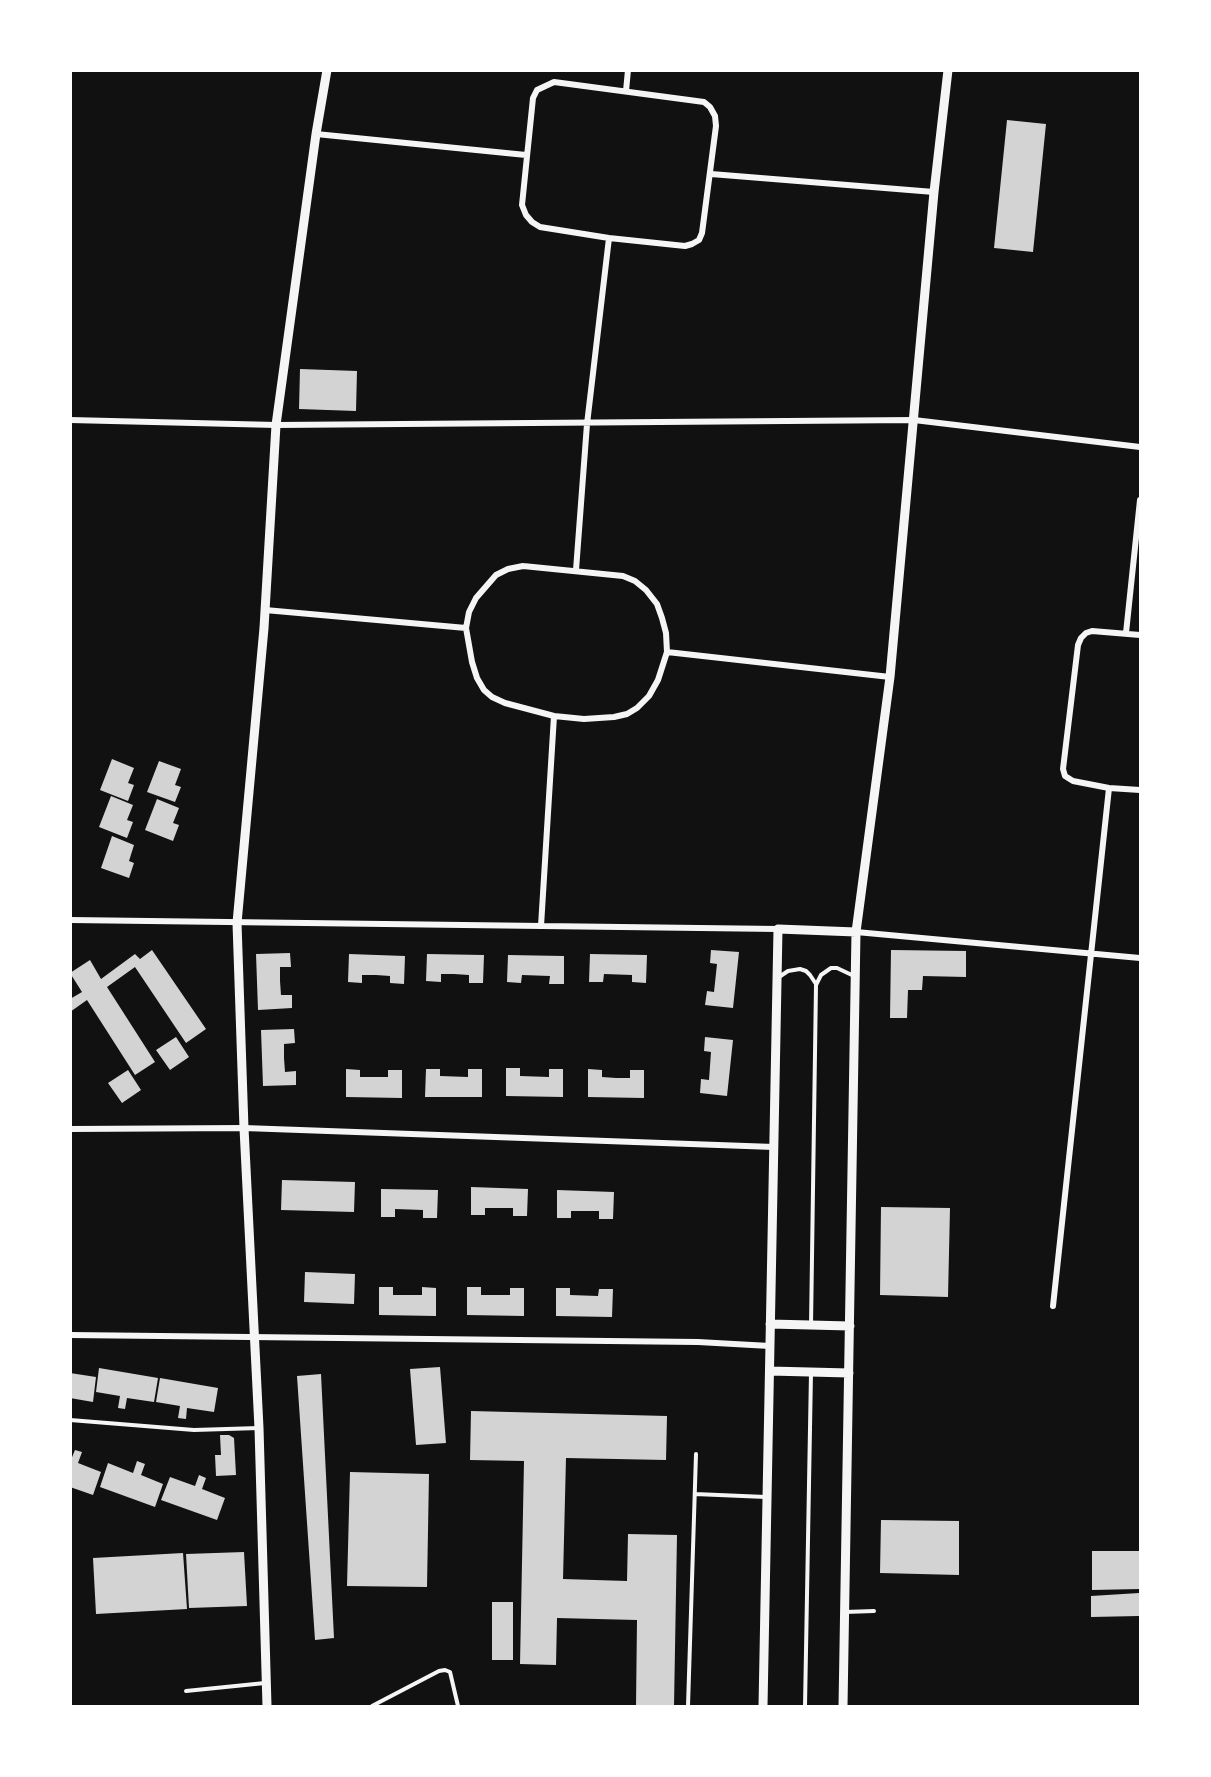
<!DOCTYPE html>
<html>
<head>
<meta charset="utf-8">
<style>
	body { margin:0 }
	#map { position:relative; width:1211px; height:1777px; overflow:hidden; background:#111; font-family:Rubik,sans-serif }
	canvas { display:block }
	.frame { position:absolute; inset:0; border:72px solid #fff; pointer-events:none }
</style>
</head>
<body>
<div id="map">
<canvas width="1211" height="1777"></canvas>
<div class="frame"></div>
</div>
<script>
const ctx = document.querySelector('canvas').getContext('2d');
ctx.lineJoin = 'round';
function fill(path, color) { ctx.fillStyle = color; ctx.fill(path, 'evenodd'); }
const shape = rows => new Path2D(rows.map(r => 'M' + r).join(''));
function strokePath(path, color, width, dash) { ctx.strokeStyle = color; ctx.lineWidth = width; ctx.lineCap = dash ? 'butt' : 'round'; ctx.setLineDash(dash || []); ctx.stroke(path); }
fill(shape([
	[1007,120,1046,124,1033,252,994,248],
	[300,369,357,371,356,411,299,409],
	[112,759,134,768,128,783,134,785,128,801,100,790],
	[159,761,181,769,175,785,181,787,175,802,147,792],
	[111,796,133,805,127,820,133,822,127,838,99,827],
	[157,799,179,808,173,823,179,825,173,841,145,830],
	[112,836,134,845,129,861,134,863,129,878,101,868],
	[152,950,206,1029,186,1043,135,967,107,987,155,1062,135,1075,87,1000,70,1012,70,999,82,992,70,973,90,960,101,979,135,954,140,959],
	[711,950,739,952,733,1008,705,1005,707,991,714,992,717,964,710,963],
	[891,950,966,951,966,977,923,976,922,990,908,990,907,1018,890,1018],
	[290,953,291,967,280,967,280,981,281,995,292,995,292,1008,258,1010,256,954],
	[349,954,405,956,404,984,390,983,390,976,376,975,362,975,362,983,348,982],
	[427,954,484,955,483,983,469,983,469,975,454,974,441,974,441,982,426,981],
	[590,954,647,955,646,983,632,982,632,975,604,974,603,982,589,982],
	[508,955,564,956,564,984,549,984,550,976,522,975,521,983,507,982],
	[294,1029,295,1043,284,1044,284,1058,285,1072,296,1071,296,1085,263,1086,261,1030],
	[176,1037,189,1057,170,1070,156,1050],
	[705,1037,733,1040,727,1096,700,1093,701,1079,709,1080,711,1052,704,1051],
	[506,1068,520,1068,520,1076,549,1077,549,1069,563,1069,563,1097,506,1096],
	[346,1069,360,1070,360,1077,388,1077,388,1070,402,1070,402,1098,346,1097],
	[426,1069,440,1069,440,1076,468,1077,468,1069,482,1069,482,1097,425,1097],
	[588,1069,602,1070,602,1077,616,1078,630,1078,630,1070,644,1070,644,1098,588,1097],
	[128,1070,141,1090,122,1103,108,1083],
	[282,1180,355,1182,354,1212,281,1210],
	[471,1187,528,1189,527,1216,513,1216,513,1208,485,1208,485,1215,471,1215],
	[381,1189,438,1190,437,1218,423,1218,423,1210,395,1209,395,1217,381,1217],
	[557,1190,614,1192,613,1219,599,1219,599,1211,571,1211,571,1218,557,1218],
	[881,1207,950,1208,948,1297,880,1295],
	[305,1272,355,1274,354,1304,304,1302],
	[379,1287,393,1287,393,1295,422,1295,422,1287,436,1288,436,1316,379,1315],
	[467,1287,481,1287,481,1295,510,1295,510,1288,524,1288,524,1316,467,1315],
	[556,1288,570,1288,570,1295,598,1296,599,1289,613,1289,612,1317,556,1316],
	[440,1367,446,1443,416,1445,410,1369],
	[99,1368,158,1378,154,1402,127,1398,125,1409,118,1408,120,1396,96,1392],
	[70,1373,96,1377,93,1402,70,1398],
	[321,1374,334,1638,315,1640,297,1376],
	[160,1378,218,1388,214,1412,187,1408,186,1419,178,1418,180,1406,156,1402],
	[471,1411,667,1416,666,1460,566,1458,563,1579,627,1581,628,1534,677,1535,674,1706,636,1706,637,1620,557,1618,556,1665,520,1664,524,1461,470,1460],
	[220,1435,229,1435,234,1438,236,1475,216,1476,215,1455,221,1455],
	[75,1450,82,1452,78,1463,101,1472,93,1495,70,1487,70,1462],
	[137,1461,145,1464,141,1475,163,1484,155,1507,100,1487,108,1463,133,1473],
	[350,1472,429,1474,427,1587,347,1586],
	[199,1475,206,1478,202,1489,225,1498,217,1520,161,1500,170,1477,195,1486],
	[881,1520,959,1521,959,1575,880,1573],
	[1092,1551,1140,1551,1140,1589,1092,1590],
	[244,1552,247,1606,189,1608,186,1554],
	[183,1553,187,1609,96,1614,93,1558],
	[1139,1593,1139,1616,1091,1617,1091,1596],
	[492,1602,513,1602,513,1660,492,1660]
]), '#d3d3d3');
strokePath(shape([
	[779,977,788,971,800,969,806,971,810,975,816,984],
	[811,1325,816,985,821,975,831,968,837,968,854,976],
	[70,1420,194,1430,259,1428],
	[695,1494,766,1497],
	[845,1612,874,1611],
	[186,1691,265,1683],
	[372,1706,439,1671,445,1670,450,1672,458,1706],
	[688,1706,696,1454],
	[805,1706,811,1373]
]), '#f5f5f5', 4);
strokePath(shape([
	[554,82,704,102,710,107,715,116,716,126,702,233,699,240,692,244,685,246,609,238,540,227,532,222,526,215,522,205,533,98,537,90,554,82],
	[626,91,628,70],
	[316,134,526,155],
	[711,174,934,192],
	[70,420,276,425,914,420,1140,447],
	[523,566,623,576,635,581,646,590,657,604,662,618,666,633,667,652,658,680,649,696,637,708,627,714,614,717,584,719,554,716,505,703,492,697,484,690,477,678,472,662,466,628,469,612,476,598,496,575,508,569,523,566],
	[576,570,587,424,609,238],
	[265,610,466,628],
	[1126,633,1140,500],
	[1140,635,1092,631,1086,633,1081,638,1078,645,1063,769,1065,776,1073,781,1109,788,1140,790],
	[667,652,890,677],
	[70,920,778,929],
	[541,926,554,716],
	[856,932,1140,958],
	[70,1129,244,1128,774,1147],
	[1053,1306,1109,788],
	[70,1335,698,1342,770,1346]
]), '#f5f5f5', 6);
strokePath(shape([
	[770,1324,850,1326],
	[770,1371,849,1373],
	[267,1706,259,1428,244,1128,237,923,264,628,276,425,316,134,327,70],
	[763,1706,778,929,856,932],
	[843,1706,856,932,890,677,934,192,948,70]
]), '#f5f5f5', 9);
</script>
</body>
</html>
